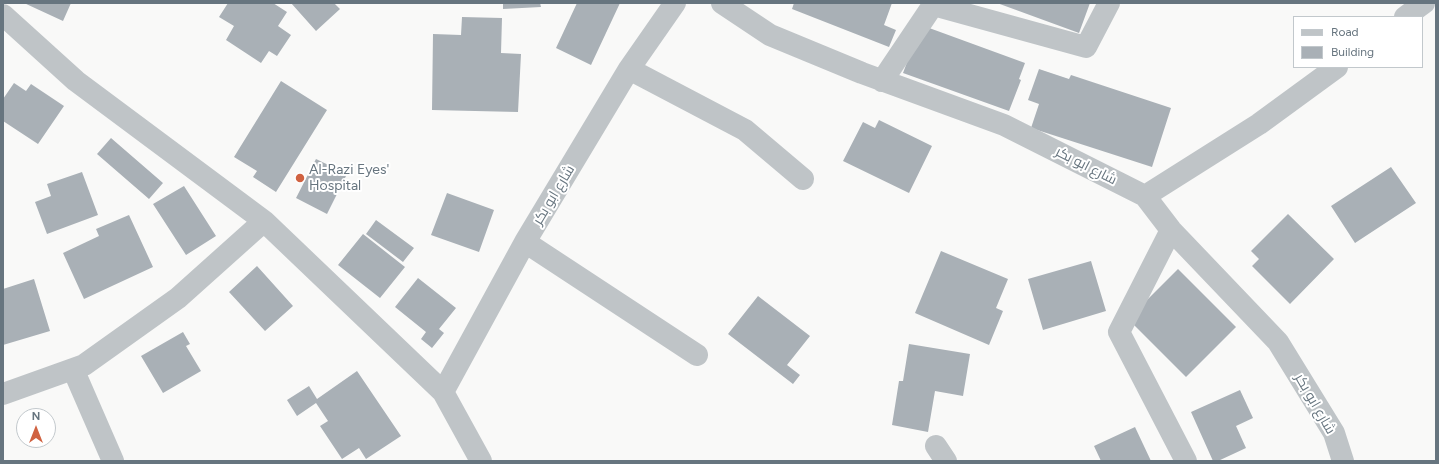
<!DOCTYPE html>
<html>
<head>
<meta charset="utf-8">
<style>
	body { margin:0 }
	#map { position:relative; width:1439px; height:464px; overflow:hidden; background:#f9f9f8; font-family:Figtree,sans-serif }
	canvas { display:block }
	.frame { position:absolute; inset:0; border:4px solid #67757f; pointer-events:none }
	.legend { position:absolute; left:1293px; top:16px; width:130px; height:52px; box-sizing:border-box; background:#fff; border:1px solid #c2c8cc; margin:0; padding:5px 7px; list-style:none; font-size:12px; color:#67757f }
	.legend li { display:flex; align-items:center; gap:8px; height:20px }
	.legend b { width:20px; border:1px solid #c2c8cc }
	.north { position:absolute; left:16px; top:408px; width:40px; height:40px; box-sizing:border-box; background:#fff; border:1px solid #c2c8cc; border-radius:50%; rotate:0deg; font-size:11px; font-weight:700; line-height:16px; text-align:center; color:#67757f }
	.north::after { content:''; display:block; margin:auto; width:14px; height:18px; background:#d06241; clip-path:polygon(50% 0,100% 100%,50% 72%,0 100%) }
</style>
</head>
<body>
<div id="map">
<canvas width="1439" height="464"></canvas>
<div class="frame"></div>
<ul class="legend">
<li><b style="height:5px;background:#bfc4c7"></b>Road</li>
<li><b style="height:11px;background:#a9b0b6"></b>Building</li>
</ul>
<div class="north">N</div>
</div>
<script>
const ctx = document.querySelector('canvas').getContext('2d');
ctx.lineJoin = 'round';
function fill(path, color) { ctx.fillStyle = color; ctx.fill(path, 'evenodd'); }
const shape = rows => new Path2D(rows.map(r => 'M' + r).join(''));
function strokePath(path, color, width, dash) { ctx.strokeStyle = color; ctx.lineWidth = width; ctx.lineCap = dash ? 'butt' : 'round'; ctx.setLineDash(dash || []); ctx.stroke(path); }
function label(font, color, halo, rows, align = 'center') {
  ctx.font = font + ' Figtree,Cairo,sans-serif'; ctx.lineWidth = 4; ctx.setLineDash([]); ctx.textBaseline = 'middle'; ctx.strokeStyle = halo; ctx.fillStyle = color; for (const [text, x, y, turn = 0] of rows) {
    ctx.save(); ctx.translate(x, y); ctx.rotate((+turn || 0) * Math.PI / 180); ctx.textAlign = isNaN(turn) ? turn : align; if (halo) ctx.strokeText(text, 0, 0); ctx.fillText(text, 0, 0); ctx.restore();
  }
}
fill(shape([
	[24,3,71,3,63,21],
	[228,3,273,3,287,12,278,26,291,35,277,56,269,51,261,63,226,40,234,26,219,17],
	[291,3,334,3,340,9,316,31],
	[503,3,540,3,541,7,503,9],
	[577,3,620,3,591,65,556,48],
	[794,3,892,3,884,25,896,30,889,47,792,9],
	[997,3,1090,3,1079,33],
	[462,17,502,18,501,53,521,54,518,112,432,110,433,34,461,35],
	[921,25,1025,63,1019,79,1021,80,1009,111,903,73],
	[1039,69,1069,79,1071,75,1171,108,1152,167,1031,128,1039,104,1028,100],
	[281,81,327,110,276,192,253,177,257,171,234,157],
	[14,83,26,91,31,84,64,106,38,144,3,121,3,99],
	[879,120,932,146,909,193,843,161,863,122,875,128],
	[111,138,163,183,149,199,97,154],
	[316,159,347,174,327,214,296,198],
	[1391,167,1416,203,1355,243,1331,206],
	[82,172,98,215,47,234,35,202,51,196,47,184],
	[184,186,216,236,186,255,153,204],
	[447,193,494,210,479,252,431,235],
	[1288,214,1334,259,1290,304,1252,266,1259,259,1251,251],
	[129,215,153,267,84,299,63,253,99,236,96,229],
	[376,220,414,248,403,262,366,234],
	[363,234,405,267,380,298,338,265],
	[941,251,1008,279,996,308,1003,311,989,345,915,313],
	[1091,261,1106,311,1043,330,1028,279],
	[257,266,293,306,265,331,229,292],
	[1178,269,1236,327,1186,377,1128,319],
	[418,278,456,308,439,329,444,333,432,348,421,339,426,332,395,307],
	[34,279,50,331,3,345,3,289],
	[758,296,810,336,787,365,800,375,793,384,728,334],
	[183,332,190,344,186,346,201,371,163,393,141,356],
	[909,344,970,354,963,396,935,391,928,432,892,425,899,381,903,381],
	[357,371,401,436,366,459,359,448,342,459,320,426,328,421,316,403,297,416,287,400,309,386,317,399],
	[1240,390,1253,418,1236,426,1246,448,1218,461,1213,461,1191,412],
	[1135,427,1151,461,1101,461,1094,446]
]), '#a9b0b6');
strokePath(shape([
	[722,3,770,35,862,73,1004,125,1145,196,1171,230,1278,342,1334,433,1343,461],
	[3,15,76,81,264,221],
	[1405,17,1424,3],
	[629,69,745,130,803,179],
	[882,81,933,5,1086,47,1109,3],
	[1145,196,1259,124,1337,67],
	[1171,230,1119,332,1186,461],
	[525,242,697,355],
	[73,369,113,461],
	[443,392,525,242,629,69,675,3],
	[3,394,84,365,178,298,264,221,443,392,481,461],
	[936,446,946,461]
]), '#bfc4c7', 22);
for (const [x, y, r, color] of [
	[300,178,5,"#d06241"]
]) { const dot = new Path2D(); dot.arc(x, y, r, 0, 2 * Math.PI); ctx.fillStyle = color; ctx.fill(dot); strokePath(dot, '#fff', 1.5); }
label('14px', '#67757f', '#fff', [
	["شارع ابو بكر",1086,166,27],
	["شارع ابو بكر",554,195,-59],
	["شارع ابو بكر",1315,404,60]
]);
label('14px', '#67757f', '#fff', [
	["Al-Razi Eyes'",309,170],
	["Hospital",309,186]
], 'left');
</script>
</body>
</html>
